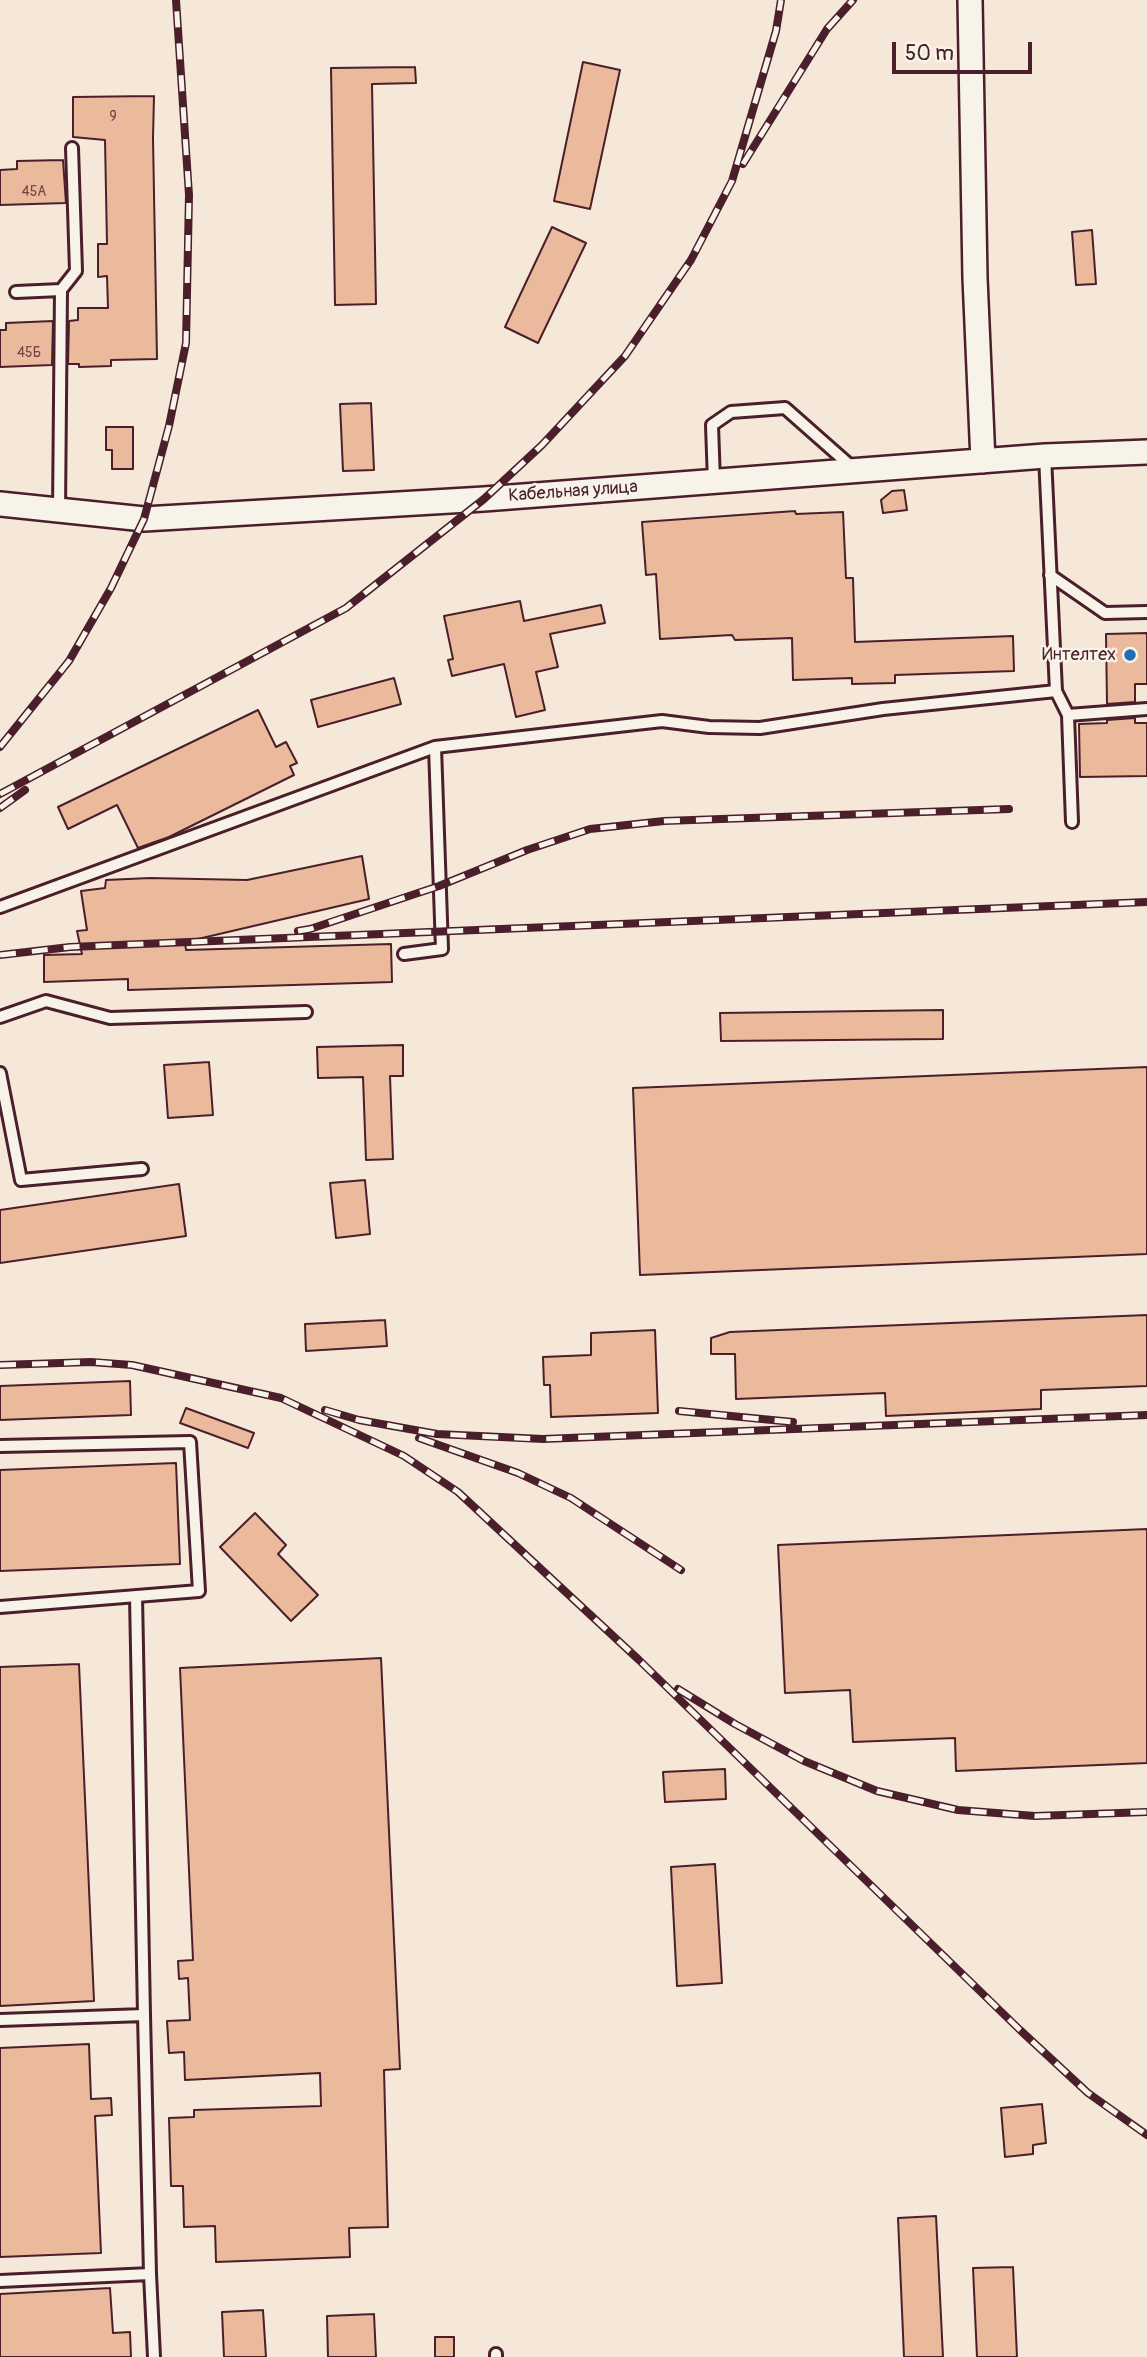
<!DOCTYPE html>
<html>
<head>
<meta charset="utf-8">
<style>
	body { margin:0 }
	#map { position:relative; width:1147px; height:2357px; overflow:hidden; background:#f5e8d9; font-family:Pangolin,sans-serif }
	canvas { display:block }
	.scale { position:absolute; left:892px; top:42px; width:140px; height:32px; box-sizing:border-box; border:4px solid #4a1f2b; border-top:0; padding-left:9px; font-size:21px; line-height:24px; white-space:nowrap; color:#4a1f2b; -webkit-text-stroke:5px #f7f3e8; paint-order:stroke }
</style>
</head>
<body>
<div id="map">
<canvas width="1147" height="2357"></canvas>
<div class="scale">50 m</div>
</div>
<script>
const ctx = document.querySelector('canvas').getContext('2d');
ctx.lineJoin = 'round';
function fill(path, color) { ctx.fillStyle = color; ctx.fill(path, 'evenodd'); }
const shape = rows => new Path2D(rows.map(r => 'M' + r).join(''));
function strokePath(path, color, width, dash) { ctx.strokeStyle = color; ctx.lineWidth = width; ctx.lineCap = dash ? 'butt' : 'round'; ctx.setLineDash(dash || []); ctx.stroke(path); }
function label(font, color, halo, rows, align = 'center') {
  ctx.font = font + ' Pangolin,sans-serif'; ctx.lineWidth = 5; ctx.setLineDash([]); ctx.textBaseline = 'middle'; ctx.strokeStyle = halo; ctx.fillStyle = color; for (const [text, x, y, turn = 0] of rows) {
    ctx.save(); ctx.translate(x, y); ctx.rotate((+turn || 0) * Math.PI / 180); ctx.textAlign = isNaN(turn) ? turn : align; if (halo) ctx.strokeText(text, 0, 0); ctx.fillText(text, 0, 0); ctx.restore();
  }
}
const building = shape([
	[583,62,620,70,590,209,554,201,583,62],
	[415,67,416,83,372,84,376,304,335,305,331,68,415,67],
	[154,96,153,138,157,359,111,360,111,366,79,367,79,364,68,364,69,321,78,320,78,308,108,308,107,276,98,277,98,244,107,244,105,140,73,137,73,97,154,96],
	[63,160,66,203,0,205,0,170,17,169,17,161,63,160],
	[552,227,586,243,538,343,505,327,552,227],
	[1092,230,1096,284,1076,285,1072,232,1092,230],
	[53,321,52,365,0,367,0,330,6,330,6,323,53,321],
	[371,403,374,470,343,471,340,404,371,403],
	[106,427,133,427,133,469,112,469,112,450,106,450,106,427],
	[904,490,907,510,883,513,881,500,892,491,904,490],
	[795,511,796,514,843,512,846,578,853,578,855,642,1013,636,1014,671,895,675,895,683,852,684,852,678,793,680,792,638,735,640,732,635,660,639,656,574,646,575,642,522,795,511],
	[520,601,524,621,601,605,605,623,550,634,558,667,536,672,545,710,516,717,504,664,452,676,448,660,453,659,444,616,520,601],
	[1147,633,1147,684,1135,684,1135,702,1107,704,1106,634,1147,633],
	[394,678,401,704,318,727,311,700,394,678],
	[258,710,276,747,286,742,297,763,290,766,294,775,169,837,138,848,117,805,68,829,58,807,258,710],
	[1135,718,1135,723,1147,723,1147,776,1080,777,1079,724,1107,723,1107,720,1135,718],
	[362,856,369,899,185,942,186,950,391,944,392,982,128,990,128,979,44,982,44,955,82,954,77,931,87,930,81,891,105,888,106,880,150,878,247,880,362,856],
	[943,1010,943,1039,721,1041,720,1013,943,1010],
	[403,1045,403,1076,390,1076,393,1159,366,1160,363,1077,318,1078,317,1047,403,1045],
	[209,1062,213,1115,168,1118,164,1065,209,1062],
	[1147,1067,1147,1254,640,1275,633,1088,1147,1067],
	[365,1180,370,1234,336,1238,330,1183,365,1180],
	[179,1184,186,1236,0,1263,0,1210,179,1184],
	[1147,1315,1147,1386,1041,1390,1041,1409,886,1416,885,1393,736,1399,735,1354,711,1354,711,1338,730,1332,1147,1315],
	[385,1320,387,1346,306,1351,305,1324,385,1320],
	[655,1330,658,1413,551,1417,550,1385,544,1385,543,1357,591,1355,591,1333,655,1330],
	[130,1381,131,1415,0,1420,0,1386,130,1381],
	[186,1408,254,1433,248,1448,180,1423,186,1408],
	[176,1463,180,1564,0,1571,0,1470,176,1463],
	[255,1513,286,1545,278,1554,318,1595,291,1621,220,1547,255,1513],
	[1147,1529,1147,1763,956,1771,955,1738,853,1742,850,1690,785,1693,778,1545,1147,1529],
	[381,1658,400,2069,384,2070,388,2227,349,2228,350,2257,216,2262,215,2226,184,2227,183,2186,171,2186,169,2118,194,2117,194,2110,321,2106,320,2073,185,2080,184,2052,169,2053,167,2021,190,2020,188,1978,179,1979,178,1961,193,1960,180,1668,381,1658],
	[79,1664,94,2001,0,2006,0,1667,79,1664],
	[725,1769,726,1799,665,1802,663,1772,725,1769],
	[715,1864,722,1983,677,1986,671,1867,715,1864],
	[89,2044,91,2099,111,2098,112,2115,95,2116,101,2253,0,2257,0,2048,89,2044],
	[1042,2104,1046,2143,1033,2145,1033,2154,1005,2157,1001,2108,1042,2104],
	[936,2216,943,2357,904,2357,898,2218,936,2216],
	[1013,2267,1017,2357,977,2357,973,2268,1013,2267],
	[110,2288,113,2333,130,2332,131,2357,0,2357,0,2294,110,2288],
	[263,2310,266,2357,224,2357,222,2312,263,2310],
	[374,2314,376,2357,328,2357,327,2316,374,2314],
	[435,2337,454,2337,454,2357,435,2357,435,2337]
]);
fill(building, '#ebba9c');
strokePath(building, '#4a1f2b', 2);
const lane = shape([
	[16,292,61,290],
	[1045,456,1056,691,1068,715,1072,822],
	[714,482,712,425,731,412,785,408,853,468],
	[59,511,61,290,76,271,72,148],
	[1050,575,1105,613,1147,612],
	[1068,715,1147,709],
	[0,907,435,747,662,721,709,727,760,728,883,709,1056,691],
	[404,954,442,949,435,747],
	[0,1017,46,1001,110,1018,306,1012],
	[0,1073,21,1180,142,1169],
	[0,1446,190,1442,199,1591,0,1607],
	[144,2015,150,2274],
	[0,2020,144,2015,136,1596],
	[0,2281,150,2274,154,2357],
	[496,2354,496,2357]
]);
const street = shape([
	[970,0,975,278,983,461],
	[0,504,144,519,484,499,1045,456,1147,452]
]);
strokePath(lane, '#4a1f2b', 16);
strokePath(street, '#4a1f2b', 28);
strokePath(lane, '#f7f3e8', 10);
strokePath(street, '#f7f3e8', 23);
const rail = shape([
	[743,164,827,29,853,0],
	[0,747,69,661,111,588,144,519,169,426,186,343,189,195,176,0],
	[0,794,346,608,484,499,542,445,625,356,691,260,732,181,776,31,781,0],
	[0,808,25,790],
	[298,931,310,929,439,886,527,850,590,829,664,821,1009,809],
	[0,955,70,947,1147,902],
	[0,1365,91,1362,132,1365,281,1398,404,1456,458,1492,639,1660,1020,2030,1088,2093,1147,2135],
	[325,1410,359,1420,437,1434,543,1439,1147,1415],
	[679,1411,793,1422],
	[419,1438,518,1473,571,1498,681,1570],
	[678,1689,735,1724,804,1761,877,1791,958,1810,1035,1816,1147,1812]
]);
strokePath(rail, '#4a1f2b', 8);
strokePath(rail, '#f7f3e8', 5, [16]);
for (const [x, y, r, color] of [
	[1130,655,7,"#1f6fb2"]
]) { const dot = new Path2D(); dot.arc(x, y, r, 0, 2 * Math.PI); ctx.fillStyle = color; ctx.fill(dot); strokePath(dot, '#f7f3e8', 2.5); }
label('14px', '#724647', null, [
	["9",113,117],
	["45А",34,192],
	["45Б",29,353]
]);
label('18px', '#4a1f2b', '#f7f3e8', [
	["Кабельная улица",573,492,-4]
]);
label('18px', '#4a1f2b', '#f7f3e8', [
	["Интелтех",1116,655]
], 'right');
</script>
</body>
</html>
